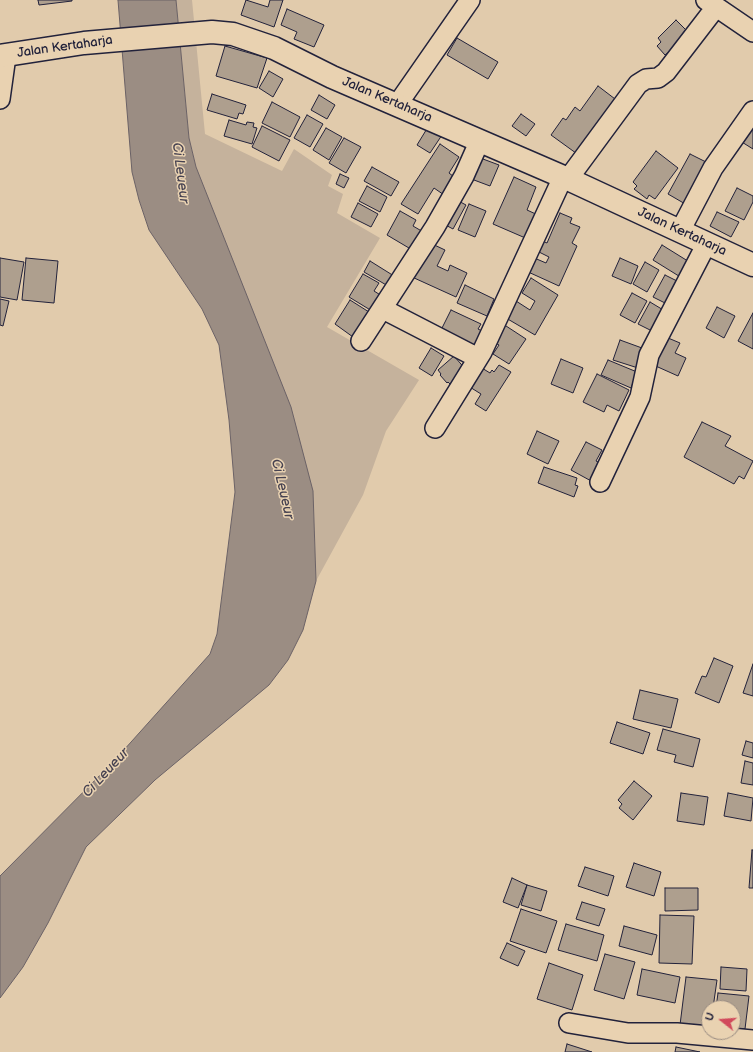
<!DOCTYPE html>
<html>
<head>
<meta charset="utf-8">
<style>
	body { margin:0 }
	#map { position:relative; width:753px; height:1052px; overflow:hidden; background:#e1cbac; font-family:"Balsamiq Sans",sans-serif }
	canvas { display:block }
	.north { position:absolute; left:701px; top:1000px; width:40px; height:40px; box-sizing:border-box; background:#e9d2b1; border:1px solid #998c82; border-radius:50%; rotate:287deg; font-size:11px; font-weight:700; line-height:16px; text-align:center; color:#22223b }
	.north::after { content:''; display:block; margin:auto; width:14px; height:18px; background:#d1495b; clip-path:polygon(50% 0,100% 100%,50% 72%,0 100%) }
</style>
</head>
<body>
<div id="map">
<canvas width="753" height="1052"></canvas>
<div class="north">U</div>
</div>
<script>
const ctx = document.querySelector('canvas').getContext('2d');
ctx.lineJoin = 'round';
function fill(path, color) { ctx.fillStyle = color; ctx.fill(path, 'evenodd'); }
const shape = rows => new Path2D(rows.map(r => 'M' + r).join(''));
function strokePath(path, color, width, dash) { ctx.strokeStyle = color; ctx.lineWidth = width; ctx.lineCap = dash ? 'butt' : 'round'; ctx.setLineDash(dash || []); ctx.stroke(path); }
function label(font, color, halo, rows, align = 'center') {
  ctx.font = font + ' "Balsamiq Sans",sans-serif'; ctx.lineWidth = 3; ctx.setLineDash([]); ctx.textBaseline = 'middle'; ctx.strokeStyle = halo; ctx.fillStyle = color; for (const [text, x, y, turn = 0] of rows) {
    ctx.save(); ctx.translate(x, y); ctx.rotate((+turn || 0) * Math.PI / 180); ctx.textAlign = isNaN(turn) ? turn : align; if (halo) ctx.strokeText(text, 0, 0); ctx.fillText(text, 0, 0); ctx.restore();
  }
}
fill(shape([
	[176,0,192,0,205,134,282,171,294,149,332,175,328,186,343,194,337,213,380,238,327,327,419,380,386,431,363,495,316,581,313,491,196,167,189,138]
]), '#c5b29c');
const water = shape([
	[118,0,176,0,189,138,196,167,291,407,313,491,316,581,303,630,288,660,269,685,155,780,86,847,48,923,23,967,0,998,0,876,114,761,210,654,217,634,235,492,229,420,219,345,202,309,149,230,139,200,132,172,118,0]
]);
fill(water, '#9b8d83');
strokePath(water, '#6b6266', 1);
const building = shape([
	[38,0,72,0,72,1,39,5,38,0],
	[246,0,268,7,270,0,283,0,274,27,241,15,246,0],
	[287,9,324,25,314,47,294,39,297,32,281,25,287,9],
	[676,20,690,34,672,53,670,51,665,55,657,46,661,42,658,38,676,20],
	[457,38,498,62,488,79,447,55,457,38],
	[225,46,267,58,257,88,216,76,225,46],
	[269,71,283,79,273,97,259,88,269,71],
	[598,86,619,102,580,156,551,135,563,118,566,120,575,107,580,111,598,86],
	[212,94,246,105,243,114,239,113,237,119,207,110,212,94],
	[319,95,335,105,327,119,311,110,319,95],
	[272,102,300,117,290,137,262,123,272,102],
	[521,114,535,124,526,136,512,126,521,114],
	[753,114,753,149,737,139,753,114],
	[307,115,323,124,310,147,294,138,307,115],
	[229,120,246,125,247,122,254,123,253,127,257,128,252,144,224,136,229,120],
	[262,126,290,140,279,161,252,147,262,126],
	[428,127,442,135,430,153,417,145,428,127],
	[326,128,342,137,329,160,313,150,326,128],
	[344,138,361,147,346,173,329,163,344,138],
	[440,144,459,157,449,173,458,180,447,197,434,188,418,214,401,204,440,144],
	[656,151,678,168,655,199,649,195,647,199,634,189,637,186,633,182,656,151],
	[690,154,710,164,687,205,668,194,690,154],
	[475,156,499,165,490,186,466,177,475,156],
	[372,167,399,182,391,196,364,181,372,167],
	[340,174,349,178,344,188,336,184,340,174],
	[514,177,536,187,527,210,540,216,530,240,493,224,514,177],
	[367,186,387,197,380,212,359,201,367,186],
	[737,188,753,196,753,202,744,220,725,211,737,188],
	[453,198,466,205,453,229,440,222,453,198],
	[358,203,378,214,371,227,351,217,358,203],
	[469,204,486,211,475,237,458,230,469,204],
	[400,211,416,220,413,226,425,233,414,251,387,235,400,211],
	[717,212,739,222,731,237,710,226,717,212],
	[560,213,572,218,570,223,580,227,572,243,577,246,559,286,526,271,532,257,546,263,549,257,533,249,538,239,547,243,560,213],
	[428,242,445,250,437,266,448,271,450,265,467,273,456,297,412,277,428,242],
	[662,245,691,263,682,278,653,260,662,245],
	[0,258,24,262,17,300,0,297,0,258],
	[26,258,58,261,54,303,22,300,26,258],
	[620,258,638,266,631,284,612,276,620,258],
	[370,261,394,276,388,286,364,272,370,261],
	[645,262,659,270,647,292,633,284,645,262],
	[363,274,379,283,374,291,382,296,372,311,349,297,363,274],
	[665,275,681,283,669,305,653,297,665,275],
	[531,278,558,295,535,335,506,318,516,301,530,310,535,301,522,293,531,278],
	[465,285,494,299,487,316,457,303,465,285],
	[632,293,647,301,635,323,620,315,632,293],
	[0,299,9,301,3,326,0,325,0,299],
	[350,300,369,312,353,337,335,324,350,300],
	[650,302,665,311,654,332,638,324,650,302],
	[717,307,735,316,724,338,706,328,717,307],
	[451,310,481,324,478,329,482,331,473,351,439,334,451,310],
	[753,313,753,349,738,341,753,313],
	[503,324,526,339,509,364,493,354,499,345,492,341,503,324],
	[661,335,680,343,675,353,686,358,678,376,649,363,661,335],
	[620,340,642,348,639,356,642,357,638,368,613,360,620,340],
	[431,348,444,356,432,376,419,368,431,348],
	[454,356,467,371,451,385,448,382,447,383,440,375,441,374,438,370,454,356],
	[561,359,583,368,573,393,551,384,561,359],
	[608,360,637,372,631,388,601,375,608,360],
	[477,365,490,373,492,370,494,372,499,365,511,372,486,411,475,404,481,394,465,384,477,365],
	[597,374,629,390,619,411,607,405,604,412,583,402,597,374],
	[702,422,731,436,725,446,753,461,744,479,739,476,734,484,684,457,702,422],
	[537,431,559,441,548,464,527,454,537,431],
	[586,442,602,450,596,461,602,464,593,482,571,470,586,442],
	[544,467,577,478,575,485,578,486,574,497,538,483,544,467],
	[714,658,733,666,719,703,695,693,702,676,706,677,714,658],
	[753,664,753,696,743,693,753,664],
	[640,690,678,699,671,728,633,719,640,690],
	[617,722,650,733,643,754,610,743,617,722],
	[663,729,700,739,693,767,674,762,676,755,657,750,663,729],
	[746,741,753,743,753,758,742,755,746,741],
	[745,761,753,763,753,785,741,783,745,761],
	[634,781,652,796,633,820,619,808,622,804,618,800,634,781],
	[681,793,708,797,704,825,677,821,681,793],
	[728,793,753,798,751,821,724,816,728,793],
	[752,850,753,850,753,888,749,888,752,850],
	[634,863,661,872,654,896,626,887,634,863],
	[585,867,614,876,608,896,578,886,585,867],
	[512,878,527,885,518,908,503,902,512,878],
	[527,885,547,891,541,911,521,905,527,885],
	[665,888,698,888,698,910,665,911,665,888],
	[582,902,605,909,599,926,576,919,582,902],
	[521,909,557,921,546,953,510,941,521,909],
	[660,915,694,916,692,964,659,963,660,915],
	[566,924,604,935,597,961,558,950,566,924],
	[624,926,657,935,652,955,619,946,624,926],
	[507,943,525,951,518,966,500,958,507,943],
	[605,954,635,962,624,999,594,990,605,954],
	[549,963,583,975,572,1010,537,999,549,963],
	[721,967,747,969,746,991,720,989,721,967],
	[642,969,680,977,675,1003,637,995,642,969],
	[686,977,717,980,713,1008,709,1008,709,1029,680,1025,686,977],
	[718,993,749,996,745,1029,733,1028,733,1008,716,1008,718,993],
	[567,1044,592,1052,565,1052,567,1044],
	[676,1047,700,1052,675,1052,676,1047]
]);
fill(building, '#ae9f8e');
strokePath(building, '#22223b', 1);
const minor = shape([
	[706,0,753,32],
	[0,99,6,56],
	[397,105,470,0],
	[568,179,638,84,646,79,658,78,666,72,716,7],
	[680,231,713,168,753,111],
	[383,309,478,358],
	[361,341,435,227,464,176,480,140],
	[435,428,482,352,563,177],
	[600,482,640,397,649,355,707,243],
	[569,1023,628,1033,677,1033,753,1040]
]);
const tertiary = shape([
	[0,56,84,43,212,32,233,34,274,48,332,77,568,179,753,265]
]);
strokePath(minor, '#22223b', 22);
strokePath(tertiary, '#22223b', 25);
strokePath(minor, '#e9d2b1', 19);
strokePath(tertiary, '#e9d2b1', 22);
label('13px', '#22223b', '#e9d2b1', [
	["Jalan Kertaharja",65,47,-8],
	["Jalan Kertaharja",387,100,23],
	["Jalan Kertaharja",682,232,25]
]);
label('italic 14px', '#464251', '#e9d2b1', [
	["Ci Leueur",180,173,83],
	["Ci Leueur",282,489,77],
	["Ci Leueur",106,773,-47]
]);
</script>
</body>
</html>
